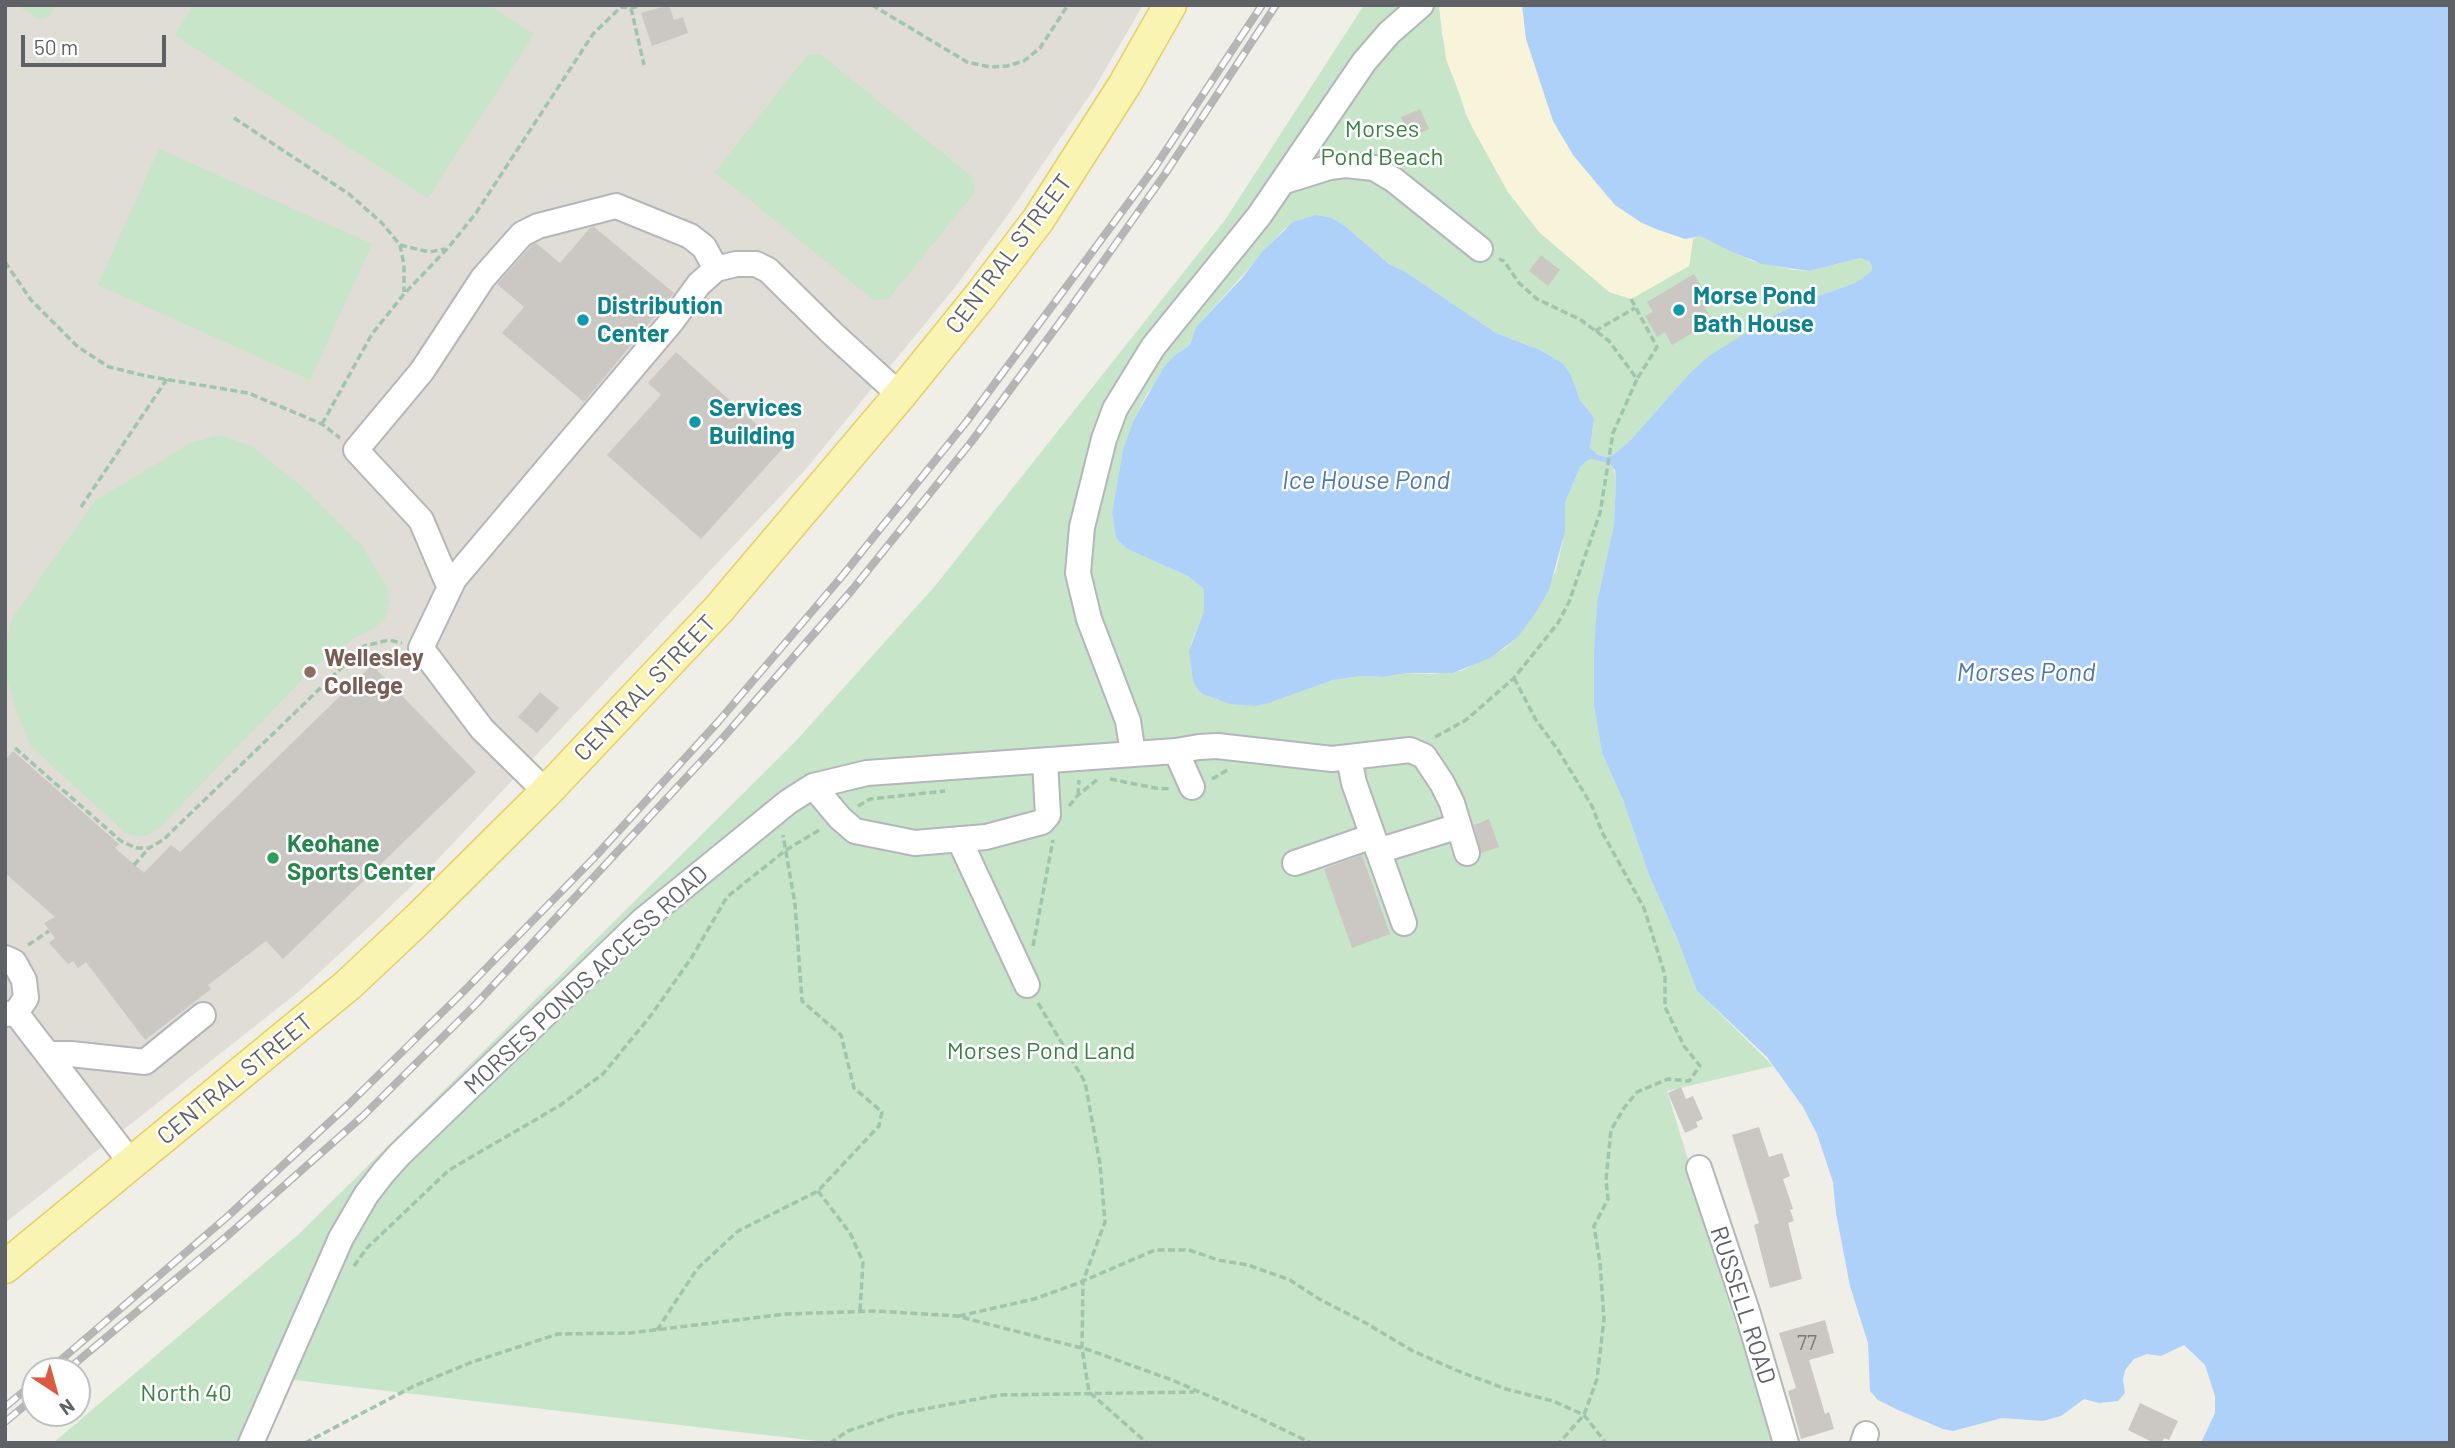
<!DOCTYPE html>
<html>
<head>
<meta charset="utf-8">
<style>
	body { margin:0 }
	#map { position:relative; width:2455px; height:1448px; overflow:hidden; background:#efeee7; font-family:Barlow,sans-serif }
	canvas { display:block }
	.frame { position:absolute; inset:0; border:7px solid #5e6166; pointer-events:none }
	.north { position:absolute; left:21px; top:1357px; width:70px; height:70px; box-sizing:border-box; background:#fff; border:2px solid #bfc0c2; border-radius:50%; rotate:144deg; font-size:19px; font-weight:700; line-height:28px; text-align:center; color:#5e6166 }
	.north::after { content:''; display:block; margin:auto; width:24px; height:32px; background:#dc5b40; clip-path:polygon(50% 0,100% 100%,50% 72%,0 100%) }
	.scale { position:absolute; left:21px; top:35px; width:145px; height:32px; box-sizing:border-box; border:4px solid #5e6166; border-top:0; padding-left:9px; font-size:21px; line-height:24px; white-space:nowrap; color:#5e6166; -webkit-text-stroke:5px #fff; paint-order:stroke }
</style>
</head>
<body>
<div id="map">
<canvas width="2455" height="1448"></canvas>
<div class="frame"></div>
<div class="north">N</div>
<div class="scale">50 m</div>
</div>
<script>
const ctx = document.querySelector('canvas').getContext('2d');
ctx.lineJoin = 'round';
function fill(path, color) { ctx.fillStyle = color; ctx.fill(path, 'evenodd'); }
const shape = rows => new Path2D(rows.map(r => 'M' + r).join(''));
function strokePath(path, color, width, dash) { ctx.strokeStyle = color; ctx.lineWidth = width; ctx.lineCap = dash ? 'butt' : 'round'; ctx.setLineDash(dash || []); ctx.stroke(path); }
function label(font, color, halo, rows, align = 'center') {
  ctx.font = font + ' Barlow,sans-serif'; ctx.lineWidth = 5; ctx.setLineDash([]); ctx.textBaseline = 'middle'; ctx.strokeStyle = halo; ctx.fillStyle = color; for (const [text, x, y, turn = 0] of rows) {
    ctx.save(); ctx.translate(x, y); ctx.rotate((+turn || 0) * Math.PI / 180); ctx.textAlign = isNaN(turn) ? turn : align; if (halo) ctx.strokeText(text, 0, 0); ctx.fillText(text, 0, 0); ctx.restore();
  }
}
fill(shape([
	[5,5,1143,5,1094,89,1007,216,956,286,805,470,424,874,371,925,297,993,5,1223]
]), '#dfddd5');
fill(shape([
	[16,5,57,5,48,17,39,19],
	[194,5,488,5,534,34,428,198,175,35],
	[1364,5,1439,5,1442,35,1466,115,1508,192,1540,233,1631,299,1689,266,1693,239,1701,235,1752,261,1794,270,1809,271,1860,258,1869,261,1872,266,1871,273,1855,283,1815,297,1796,307,1689,374,1629,442,1613,455,1607,457,1598,455,1590,449,1594,418,1580,400,1571,375,1563,363,1540,350,1496,333,1404,271,1389,264,1345,226,1332,218,1285,228,1196,327,1190,345,1175,355,1147,394,1134,419,1123,449,1112,513,1116,538,1127,549,1188,576,1204,589,1204,611,1191,644,1198,690,1202,694,1218,700,1269,703,1333,680,1361,676,1383,677,1407,673,1432,674,1461,671,1504,649,1517,638,1556,571,1563,540,1565,503,1580,467,1586,460,1591,459,1605,461,1613,467,1616,481,1614,524,1597,602,1594,679,1594,706,1602,753,1623,800,1649,875,1677,938,1697,991,1773,1066,1667,1091,1775,1443,834,1443,294,1380,261,1443,53,1443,299,1234,795,742,935,586,1225,220],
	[820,54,973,178,975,192,888,299,874,300,715,172,807,56],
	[159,149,372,244,310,380,98,285],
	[220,435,251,446,301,486,362,546,386,586,390,601,385,618,373,629,350,640,316,665,159,828,146,836,136,836,126,833,31,746,16,710,5,672,5,648,13,617,95,501,191,443]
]), '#c6e5c9');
fill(shape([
	[1439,5,1522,5,1526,39,1548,107,1553,121,1573,155,1606,196,1630,216,1656,229,1685,239,1693,239,1689,266,1631,299,1609,292,1540,233,1508,192,1472,127,1446,59]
]), '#f8f4d9');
fill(shape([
	[1522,5,2450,5,2450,1443,2201,1443,2215,1413,2215,1396,2205,1365,2184,1345,2161,1356,2147,1354,2134,1359,2125,1370,2123,1380,2125,1393,2118,1401,2099,1403,2084,1399,2061,1416,2043,1421,2002,1418,1953,1431,1943,1429,1898,1410,1878,1400,1870,1391,1868,1343,1850,1286,1836,1213,1833,1182,1817,1134,1803,1107,1767,1057,1697,991,1677,938,1649,875,1623,800,1602,753,1594,706,1594,653,1597,602,1614,524,1616,481,1615,470,1609,463,1591,459,1586,461,1580,467,1565,503,1565,531,1549,590,1536,612,1517,638,1490,658,1453,673,1407,673,1383,677,1361,676,1333,680,1269,703,1255,706,1230,704,1202,694,1198,690,1193,680,1189,651,1204,611,1204,589,1188,576,1127,549,1116,538,1112,513,1123,449,1134,419,1164,367,1175,355,1190,345,1196,327,1242,278,1262,252,1293,222,1316,215,1332,218,1345,226,1389,264,1404,271,1496,333,1540,350,1563,363,1571,375,1580,400,1594,418,1590,448,1598,455,1607,457,1613,455,1629,442,1689,374,1709,356,1775,315,1815,297,1855,283,1871,272,1872,266,1869,261,1860,258,1809,271,1762,264,1728,250,1701,236,1685,239,1656,229,1642,223,1615,205,1573,155,1553,121,1526,39]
]), '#aed1f9');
fill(shape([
	[669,5,674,20,683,17,688,33,652,46,641,13],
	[1420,109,1429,129,1410,138,1401,117],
	[594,227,674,293,584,402,502,333,524,307,497,284,531,246,536,243,560,263,590,228],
	[1541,255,1560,270,1548,286,1529,271],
	[1694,274,1712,304,1705,308,1713,321,1672,345,1665,332,1657,337,1645,316,1653,312,1647,302],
	[676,352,783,448,701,539,607,455,661,395,648,383],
	[372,665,476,772,283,959,266,941,208,985,211,989,145,1040,86,962,78,968,73,961,68,964,49,943,55,938,44,923,55,917,5,873,5,760,13,751,119,844,115,848,144,873,171,845,180,852],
	[540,692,559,708,537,733,518,717],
	[1489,819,1499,847,1481,853,1474,825],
	[1362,855,1390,934,1352,948,1324,869],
	[1681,1087,1686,1099,1693,1096,1703,1119,1696,1122,1698,1127,1685,1133,1668,1093],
	[1759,1127,1769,1157,1782,1153,1790,1176,1783,1179,1793,1209,1790,1210,1794,1221,1788,1223,1802,1279,1770,1288,1754,1225,1759,1223,1732,1135],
	[1825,1320,1834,1353,1809,1360,1825,1414,1829,1412,1834,1429,1801,1439,1788,1391,1796,1388,1779,1333],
	[2140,1403,2178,1421,2169,1440,2164,1438,2162,1443,2154,1443,2128,1430]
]), '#cbc8c4');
const minor = shape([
	[1285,181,1330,167,1345,165,1374,168,1394,180,1480,249],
	[449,586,421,520,356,450,422,371,483,278,522,234,538,226,616,206,690,236,704,247,716,269],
	[1176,751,1192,787],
	[1133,754,1128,721,1089,619,1078,573,1082,527,1104,439,1115,409,1153,347,1259,216,1364,62,1389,33,1421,5],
	[1349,758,1354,783,1404,923],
	[813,786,840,818,855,831,915,843,986,837,1042,822,1048,815,1045,761],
	[546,792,482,729,421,648,454,579,672,321,699,284,716,269,736,264,756,264,768,270,833,334,900,395],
	[959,839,1027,985],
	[1378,851,1459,826],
	[1295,863,1373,836],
	[5,958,14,962,24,980,26,998,16,1013,5,1014],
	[16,1013,132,1164],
	[48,1054,71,1054,145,1062,203,1015],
	[1699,1168,1747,1311,1786,1443],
	[251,1443,341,1238,366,1195,383,1173,399,1155,643,920,788,802,813,786,867,773,1176,751,1199,747,1217,746,1332,759,1410,750,1424,756,1442,783,1452,803,1467,853],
	[1863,1443,1866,1434]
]);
const major = shape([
	[5,1267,348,985,417,920,546,792,718,610,900,395,980,296,1038,220,1125,84,1170,5]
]);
strokePath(minor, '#b4b6ba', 28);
strokePath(major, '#e7cf68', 35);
strokePath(shape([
	[872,5,967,62,990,67,1007,66,1024,61,1040,48,1068,5],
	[631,8,644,65],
	[234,118,349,194,382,223,400,245,404,265,404,292],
	[400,245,429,252,445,249],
	[5,262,31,300,78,347,109,367,146,376,248,393,322,424,340,438],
	[1631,299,1657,347,1637,379],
	[1595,331,1635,308],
	[322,424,372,334,404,294,448,248,476,213,593,34,621,7,631,8,642,5],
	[81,507,167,379],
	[1514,678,1536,720,1558,750,1592,806,1602,832,1644,908,1665,975,1665,1007,1684,1046,1700,1066,1689,1081,1668,1079,1637,1092,1624,1108,1611,1130,1606,1180,1608,1199,1594,1226,1600,1263,1604,1319,1597,1379,1584,1415,1559,1443],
	[1435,737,1466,720,1514,678,1558,623,1569,602,1600,513,1613,433,1637,379,1609,341,1581,320,1537,299,1519,283,1504,261,1499,259],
	[15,748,121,841,136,848,149,848,163,840,364,646,389,640,402,643],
	[1110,779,1155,788,1171,789],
	[1212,779,1229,769],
	[1078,795,1079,780],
	[858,806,870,799,945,791],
	[1069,806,1078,795,1098,779],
	[134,865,149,848],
	[28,945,49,931],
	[1033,946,1053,840],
	[1038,1003,1085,1082,1100,1164,1105,1222,1083,1281,1082,1348,1089,1392,1147,1443],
	[818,1191,850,1233,863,1262,860,1311],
	[354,1266,367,1248,449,1170,559,1106,603,1074,652,1014,692,957,727,897,786,850,821,829],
	[959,1316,1034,1299,1076,1284,1155,1250,1189,1250,1218,1260,1248,1265,1290,1280,1319,1299,1364,1322,1413,1351,1458,1371,1506,1389,1553,1401,1584,1415,1606,1443],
	[657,1330,697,1269,738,1231,818,1191,879,1126,882,1112,854,1088,841,1035,802,1001,795,904,783,835],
	[305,1443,414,1386,472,1362,558,1334,630,1333,786,1314,876,1311,957,1316,1089,1350,1172,1380,1253,1415,1311,1443],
	[830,1443,848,1431,898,1414,999,1395,1194,1392]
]), '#9fc5ad', 3.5, [7, 3.5]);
strokePath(minor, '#fff', 24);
strokePath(major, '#f9f4b2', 32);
const rail = shape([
	[48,1371,227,1217,349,1104,465,990,593,859,718,722,843,575,967,421,1155,167,1262,5],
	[66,1371,226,1237,363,1116,476,1004,722,739,852,590,972,441,1069,310,1165,174,1276,5],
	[5,1407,35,1382],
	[5,1422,35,1397]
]);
strokePath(rail, '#b5b5b6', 8);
strokePath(rail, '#fff', 5, [16]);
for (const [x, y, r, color] of [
	[1679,310,7,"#0f9aa8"],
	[583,320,7,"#0f9aa8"],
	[695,422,7,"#0f9aa8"],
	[310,672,7,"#8d6e63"],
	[273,858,7,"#2e9e5b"]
]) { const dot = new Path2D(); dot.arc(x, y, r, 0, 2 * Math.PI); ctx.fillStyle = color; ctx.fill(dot); strokePath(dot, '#fff', 2.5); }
label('21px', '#797b7e', null, [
	["77",1807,1343]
]);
label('24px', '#3b8045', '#fff', [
	["Morses",1382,129],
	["Pond Beach",1382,157],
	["Morses Pond Land",1041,1051],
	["North 40",186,1393]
]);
label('24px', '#5e6166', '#fff', [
	["CENTRAL STREET",1009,254,-53],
	["CENTRAL STREET",645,688,-46],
	["MORSES PONDS ACCESS ROAD",586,980,-43],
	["CENTRAL STREET",235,1079,-39],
	["RUSSELL ROAD",1743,1305,72]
]);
label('bold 24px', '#0d838f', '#fff', [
	["Morse Pond",1693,296],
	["Bath House",1693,324],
	["Distribution",597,306],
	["Center",597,334],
	["Services",709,408],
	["Building",709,436]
], 'left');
label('bold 24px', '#785e54', '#fff', [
	["Wellesley",324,658],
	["College",324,686]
], 'left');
label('bold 24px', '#27864d', '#fff', [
	["Keohane",287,844],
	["Sports Center",287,872]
], 'left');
label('italic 26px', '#4e76b2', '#fff', [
	["Ice House Pond",1366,480],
	["Morses Pond",2026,672]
]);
</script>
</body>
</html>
